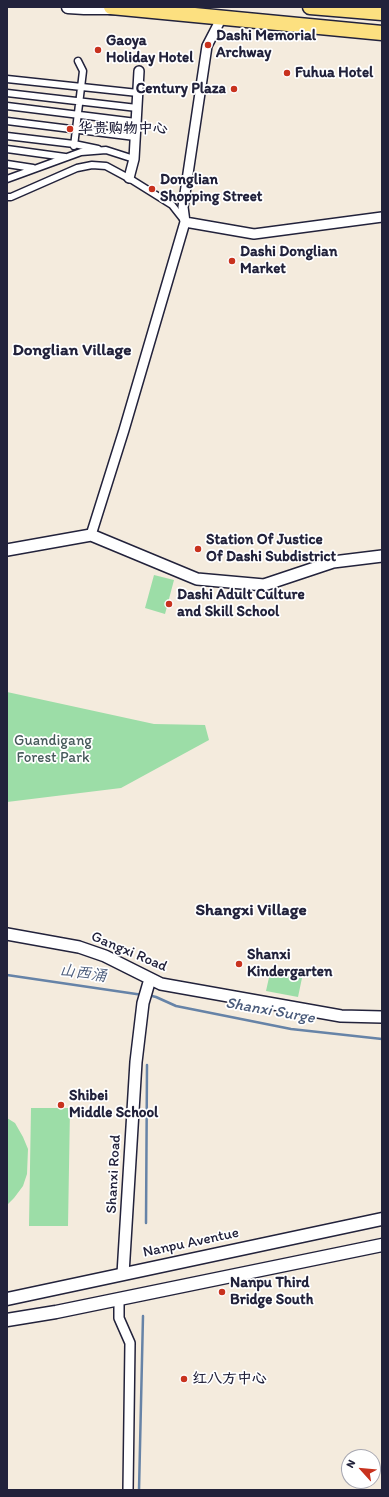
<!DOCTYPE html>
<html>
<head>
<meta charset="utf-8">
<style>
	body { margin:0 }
	#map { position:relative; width:389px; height:1497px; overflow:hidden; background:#f4ebdd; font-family:Itim,sans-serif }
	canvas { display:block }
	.frame { position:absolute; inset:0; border:8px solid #22223b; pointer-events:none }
	.north { position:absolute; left:341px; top:1449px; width:40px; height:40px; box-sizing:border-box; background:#fff; border:1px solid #a7a7b1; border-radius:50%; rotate:297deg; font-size:11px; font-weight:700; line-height:16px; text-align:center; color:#22223b }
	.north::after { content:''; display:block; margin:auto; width:14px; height:18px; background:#c8321e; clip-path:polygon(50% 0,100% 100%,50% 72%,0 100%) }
</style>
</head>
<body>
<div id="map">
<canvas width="389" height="1497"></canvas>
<div class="frame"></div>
<div class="north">N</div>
</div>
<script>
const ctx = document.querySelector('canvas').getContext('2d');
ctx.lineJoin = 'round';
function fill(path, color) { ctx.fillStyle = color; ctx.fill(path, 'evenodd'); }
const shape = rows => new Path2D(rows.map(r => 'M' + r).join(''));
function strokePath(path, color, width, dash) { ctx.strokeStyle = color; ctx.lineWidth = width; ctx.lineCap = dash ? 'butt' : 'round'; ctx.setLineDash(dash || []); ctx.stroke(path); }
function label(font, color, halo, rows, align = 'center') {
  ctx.font = font + ' Itim,"LXGW WenKai TC",sans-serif'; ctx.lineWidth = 3.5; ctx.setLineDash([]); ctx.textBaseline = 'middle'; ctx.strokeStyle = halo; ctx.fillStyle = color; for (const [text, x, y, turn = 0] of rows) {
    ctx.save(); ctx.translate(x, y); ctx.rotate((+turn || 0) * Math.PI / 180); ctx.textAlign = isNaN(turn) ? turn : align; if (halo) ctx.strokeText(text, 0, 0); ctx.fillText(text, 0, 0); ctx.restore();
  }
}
fill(shape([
	[154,575,174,580,165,614,145,608],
	[7,692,154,724,205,725,209,740,121,788,7,802],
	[270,973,302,978,298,997,266,991],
	[31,1108,70,1108,68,1226,29,1226],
	[7,1118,15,1123,23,1137,28,1149,27,1174,23,1186,14,1198,7,1205]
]), '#9cdda7');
strokePath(shape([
	[7,975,143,995],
	[148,995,156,997,176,1006,291,1029,382,1039],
	[146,1223,147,1065],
	[139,1490,143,1316]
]), '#6683a7', 2.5);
const pedestrian = shape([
	[7,79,138,93],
	[7,93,137,108],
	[7,106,136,122],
	[7,121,135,137],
	[7,136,74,144,98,149],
	[74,146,83,71,78,61],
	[7,149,65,157],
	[7,164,33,168],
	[7,179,81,152,106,150,134,159],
	[7,197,11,197,77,168,92,165,106,166,132,180,172,205,183,219]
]);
const minor = shape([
	[129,178,134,159,139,71],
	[185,222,254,234,382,217],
	[91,535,124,430,185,222,183,207,207,46,222,17],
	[119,1299,119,1318,130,1343,128,1490]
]);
const tertiary = shape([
	[7,550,91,535,197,579,264,585,333,562,382,556],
	[7,934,79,947,105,956,161,984,341,1016,382,1017],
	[123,1274,136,1062,143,1003,150,979]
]);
const secondary = shape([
	[68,7,84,8,117,8],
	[7,1299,382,1219],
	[7,1320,56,1312,382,1245]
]);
const trunk = shape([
	[111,7,382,33],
	[310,7,382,13]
]);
strokePath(pedestrian, '#22223b', 9);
strokePath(minor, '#22223b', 12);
strokePath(tertiary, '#22223b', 14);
strokePath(secondary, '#22223b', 15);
strokePath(trunk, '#22223b', 17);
strokePath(pedestrian, '#fff', 6);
strokePath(minor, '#fff', 9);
strokePath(tertiary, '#fff', 11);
strokePath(secondary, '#fff', 12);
strokePath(trunk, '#fce080', 14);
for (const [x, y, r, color] of [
	[208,45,4,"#c8321e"],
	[98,50,4,"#c8321e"],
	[287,73,4,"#c8321e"],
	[234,89,4,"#c8321e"],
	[70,129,4,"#c8321e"],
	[152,189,4,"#c8321e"],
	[232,261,4,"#c8321e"],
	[198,549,4,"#c8321e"],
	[169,604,4,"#c8321e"],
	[239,964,4,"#c8321e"],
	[61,1105,4,"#c8321e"],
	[222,1292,4,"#c8321e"],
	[184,1379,4,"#c8321e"]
]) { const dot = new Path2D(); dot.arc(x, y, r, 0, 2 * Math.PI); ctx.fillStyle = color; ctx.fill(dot); strokePath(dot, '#fff', 1.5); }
label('bold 15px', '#22223b', '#fff', [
	["Dashi Memorial",216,36],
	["Archway",216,53],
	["Gaoya",106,41],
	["Holiday Hotel",106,58],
	["Fuhua Hotel",295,73],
	["Century Plaza",226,89,"right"],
	["华贵购物中心",78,129],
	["Donglian",160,180],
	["Shopping Street",160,197],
	["Dashi Donglian",240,252],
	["Market",240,269],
	["Station Of Justice",206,540],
	["Of Dashi Subdistrict",206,557],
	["Dashi Adult Culture",177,595],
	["and Skill School",177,612],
	["Shanxi",247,955],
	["Kindergarten",247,972],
	["Shibei",69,1096],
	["Middle School",69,1113],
	["Nanpu Third",230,1283],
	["Bridge South",230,1300],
	["红八方中心",192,1379]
], 'left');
label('15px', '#475a5b', '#fff', [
	["Guandigang",53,741],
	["Forest Park",53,758]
]);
label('15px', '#22223b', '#fff', [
	["Gangxi Road",129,952,23],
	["Shanxi Road",114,1174,-87],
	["Nanpu Aventue",191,1243,-12]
]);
label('italic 16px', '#4a5b7a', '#fff', [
	["山西涌",83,974,8],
	["Shanxi Surge",270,1011,10]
]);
label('bold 17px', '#22223b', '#fff', [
	["Donglian Village",72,351],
	["Shangxi Village",251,911]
]);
</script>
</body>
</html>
